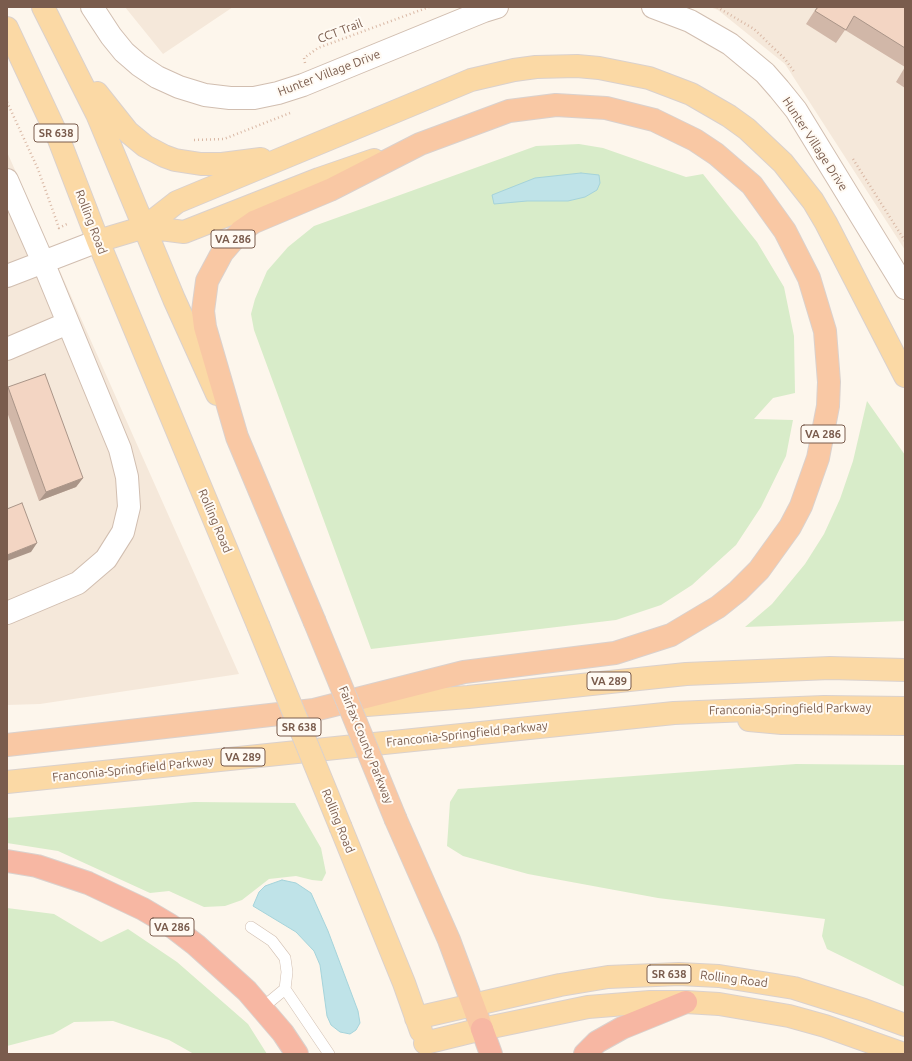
<!DOCTYPE html>
<html>
<head>
<meta charset="utf-8">
<style>
	body { margin:0 }
	#map { position:relative; width:912px; height:1061px; overflow:hidden; background:#fdf6ec; font-family:Ubuntu,sans-serif }
	canvas { display:block }
	.frame { position:absolute; inset:0; border:8px solid #7a5c4d; pointer-events:none }
</style>
</head>
<body>
<div id="map">
<canvas width="912" height="1061"></canvas>
<div class="frame"></div>
</div>
<script>
const ctx = document.querySelector('canvas').getContext('2d');
ctx.lineJoin = 'round';
function fill(path, color) { ctx.fillStyle = color; ctx.fill(path, 'evenodd'); }
const shape = rows => new Path2D(rows.map(r => 'M' + r).join(''));
function strokePath(path, color, width, dash) { ctx.strokeStyle = color; ctx.lineWidth = width; ctx.lineCap = dash ? 'butt' : 'round'; ctx.setLineDash(dash || []); ctx.stroke(path); }
function label(font, color, halo, rows, align = 'center') {
  ctx.font = font + ' Ubuntu,sans-serif'; ctx.lineWidth = 4; ctx.setLineDash([]); ctx.textBaseline = 'middle'; ctx.strokeStyle = halo; ctx.fillStyle = color; for (const [text, x, y, turn = 0] of rows) {
    ctx.save(); ctx.translate(x, y); ctx.rotate((+turn || 0) * Math.PI / 180); ctx.textAlign = isNaN(turn) ? turn : align; if (halo) ctx.strokeText(text, 0, 0); ctx.fillText(text, 0, 0); ctx.restore();
  }
}
fill(shape([
	[125,7,233,7,163,54],
	[710,7,905,7,905,250,785,64,718,10],
	[7,152,239,674,40,704,7,705]
]), '#f5e8da');
fill(shape([
	[579,144,603,148,686,177,703,174,757,242,784,287,794,336,795,393,773,398,754,419,793,420,786,456,761,507,736,545,692,585,661,605,616,620,371,649,254,330,251,314,255,299,267,271,288,247,314,226,536,146],
	[867,401,905,455,905,621,745,627,772,604,805,564,824,534,840,499,853,461],
	[796,764,905,765,905,987,827,949,822,936,825,919,658,898,528,874,463,856,447,846,450,802,458,789],
	[194,802,295,803,321,848,326,873,322,881,312,880,296,876,269,879,242,900,225,906,204,907,169,891,150,893,58,851,7,843,7,818],
	[7,908,54,914,101,942,128,929,177,962,248,1024,267,1054,194,1054,169,1040,113,1021,74,1022,53,1034,7,1046]
]), '#d8ecc9');
const water = shape([
	[581,173,599,175,600,183,597,190,585,197,568,201,527,201,494,204,492,195,535,178,581,173],
	[282,880,296,883,311,893,328,931,358,1011,360,1023,356,1030,350,1034,340,1032,331,1025,327,1016,320,965,314,951,296,932,253,906,259,892,265,886,282,880]
]);
fill(water, '#bfe3e8');
strokePath(water, '#a5d3da', 1);
const service = shape([
	[251,927,272,941,285,958,287,972,285,989,329,1054],
	[262,1008,285,989]
]);
const minor = shape([
	[7,180,43,262,120,449,127,477,129,507,123,532,106,559,78,583,7,613],
	[7,276,98,241],
	[7,349,68,323]
]);
const tertiary = shape([
	[92,7,111,36,124,52,139,65,157,77,179,87,205,95,230,98,254,98,278,93,303,85,484,11,497,7],
	[653,7,690,21,730,44,765,73,779,89,796,110,905,288]
]);
const primary = shape([
	[43,7,97,114,174,299,217,394],
	[7,28,58,137,98,241,258,625],
	[97,93,128,132,145,146,164,156,175,160,201,164,222,164,261,159],
	[145,227,184,232,319,179,374,160],
	[98,241,145,227,177,202,471,80,514,70,536,67,577,66,599,68,649,78,691,94,729,116,747,129,783,163,813,201,826,223,905,376],
	[354,706,468,697,686,674,830,668,905,670],
	[749,720,782,723,905,724],
	[7,782,674,713,824,707,905,708],
	[341,828,404,983,421,1031],
	[416,1018,560,985,608,977,679,974,719,976,794,988,864,1010,905,1025],
	[425,1043,482,1029,588,1007,650,1002,686,1002,719,1004,789,1016,825,1026,904,1054]
]);
const trunk = shape([
	[7,745,314,710,464,672,615,653,671,635,718,607,738,591,759,570,790,527,801,506,818,458,828,406,829,382,825,331,809,278,785,231,752,185,716,154,695,140,654,120,606,108,556,105,509,111,420,144,330,190,254,222,241,231,222,253,207,281,203,311,205,327,237,437,314,620],
	[396,820,449,940,482,1029]
]);
const motorway = shape([
	[7,861,37,866,88,883,143,909,170,925,196,945,247,991,283,1033,297,1054],
	[482,1029,491,1054],
	[585,1054,597,1042,622,1028,686,1002]
]);
strokePath(service, '#d1beb0', 12);
strokePath(minor, '#d1beb0', 24);
strokePath(tertiary, '#d1beb0', 24);
strokePath(primary, '#dad1cd', 24);
strokePath(trunk, '#dad1cd', 24);
strokePath(motorway, '#dad1cd', 24);
strokePath(shape([
	[717,7,754,29,785,59,795,73],
	[305,63,304,58,318,48,429,7],
	[7,102,38,169,59,228,69,223],
	[194,140,224,139,290,113],
	[853,159,905,241]
]), '#d9b8a5', 2.5, [1, 3]);
strokePath(service, '#fff', 11);
strokePath(minor, '#fff', 22);
strokePath(tertiary, '#fff', 22);
strokePath(primary, '#fbd9a5', 22);
strokePath(trunk, '#f9c8a4', 22);
strokePath(motorway, '#f7b7a3', 22);
const primaryBridge = shape([
	[258,625,341,828]
]);
const trunkBridge = shape([
	[314,620,396,820]
]);
strokePath(primaryBridge, '#dad1cd', 24, []);
strokePath(trunkBridge, '#dad1cd', 24, []);
strokePath(primaryBridge, '#fbd9a5', 22);
strokePath(trunkBridge, '#f9c8a4', 22);
fill(shape([
	[817,7,905,7,905,88,896,82,905,67,845,30,836,43,806,24],
	[8,387,83,478,76,487,39,501,7,412,7,388]
]), '#d1b7a8');
fill(shape([
	[83,478,76,487,39,501,46,492],
	[37,543,31,552,7,561,7,555]
]), '#aa9588');
const building = shape([
	[818,7,905,7,905,48,854,16,846,30,815,11,818,7],
	[45,374,83,478,46,492,8,387,45,374],
	[22,503,37,543,7,555,7,509,22,503]
]);
fill(building, '#f3d5c3');
strokePath(building, '#aa9588', 1);
for (const [x, y, w] of [
	[56,133,44],
	[233,239,44],
	[823,434,44],
	[609,681,44],
	[299,727,44],
	[243,757,44],
	[172,927,44],
	[669,974,44]
]) { const box = new Path2D(); box.roundRect(x - w / 2, y - 9, w, 18, 3); ctx.fillStyle = '#fffaf3'; ctx.fill(box); strokePath(box, '#7a5c4d', 1); }
label('bold 11px', '#7a5c4d', null, [
	["SR 638",56,133],
	["VA 286",233,239],
	["VA 286",823,434],
	["VA 289",609,681],
	["SR 638",299,727],
	["VA 289",243,757],
	["VA 286",172,927],
	["SR 638",669,974]
]);
label('12px', '#7a5c4d', '#fffaf3', [
	["CCT Trail",340,31,-21],
	["Hunter Village Drive",329,73,-21],
	["Hunter Village Drive",815,144,57],
	["Rolling Road",91,222,69],
	["Rolling Road",215,521,67],
	["Franconia-Springfield Parkway",790,709,-1],
	["Franconia-Springfield Parkway",467,734,-6],
	["Fairfax County Parkway",366,745,68],
	["Franconia-Springfield Parkway",133,769,-6],
	["Rolling Road",338,821,68],
	["Rolling Road",734,979,7]
]);
</script>
</body>
</html>
